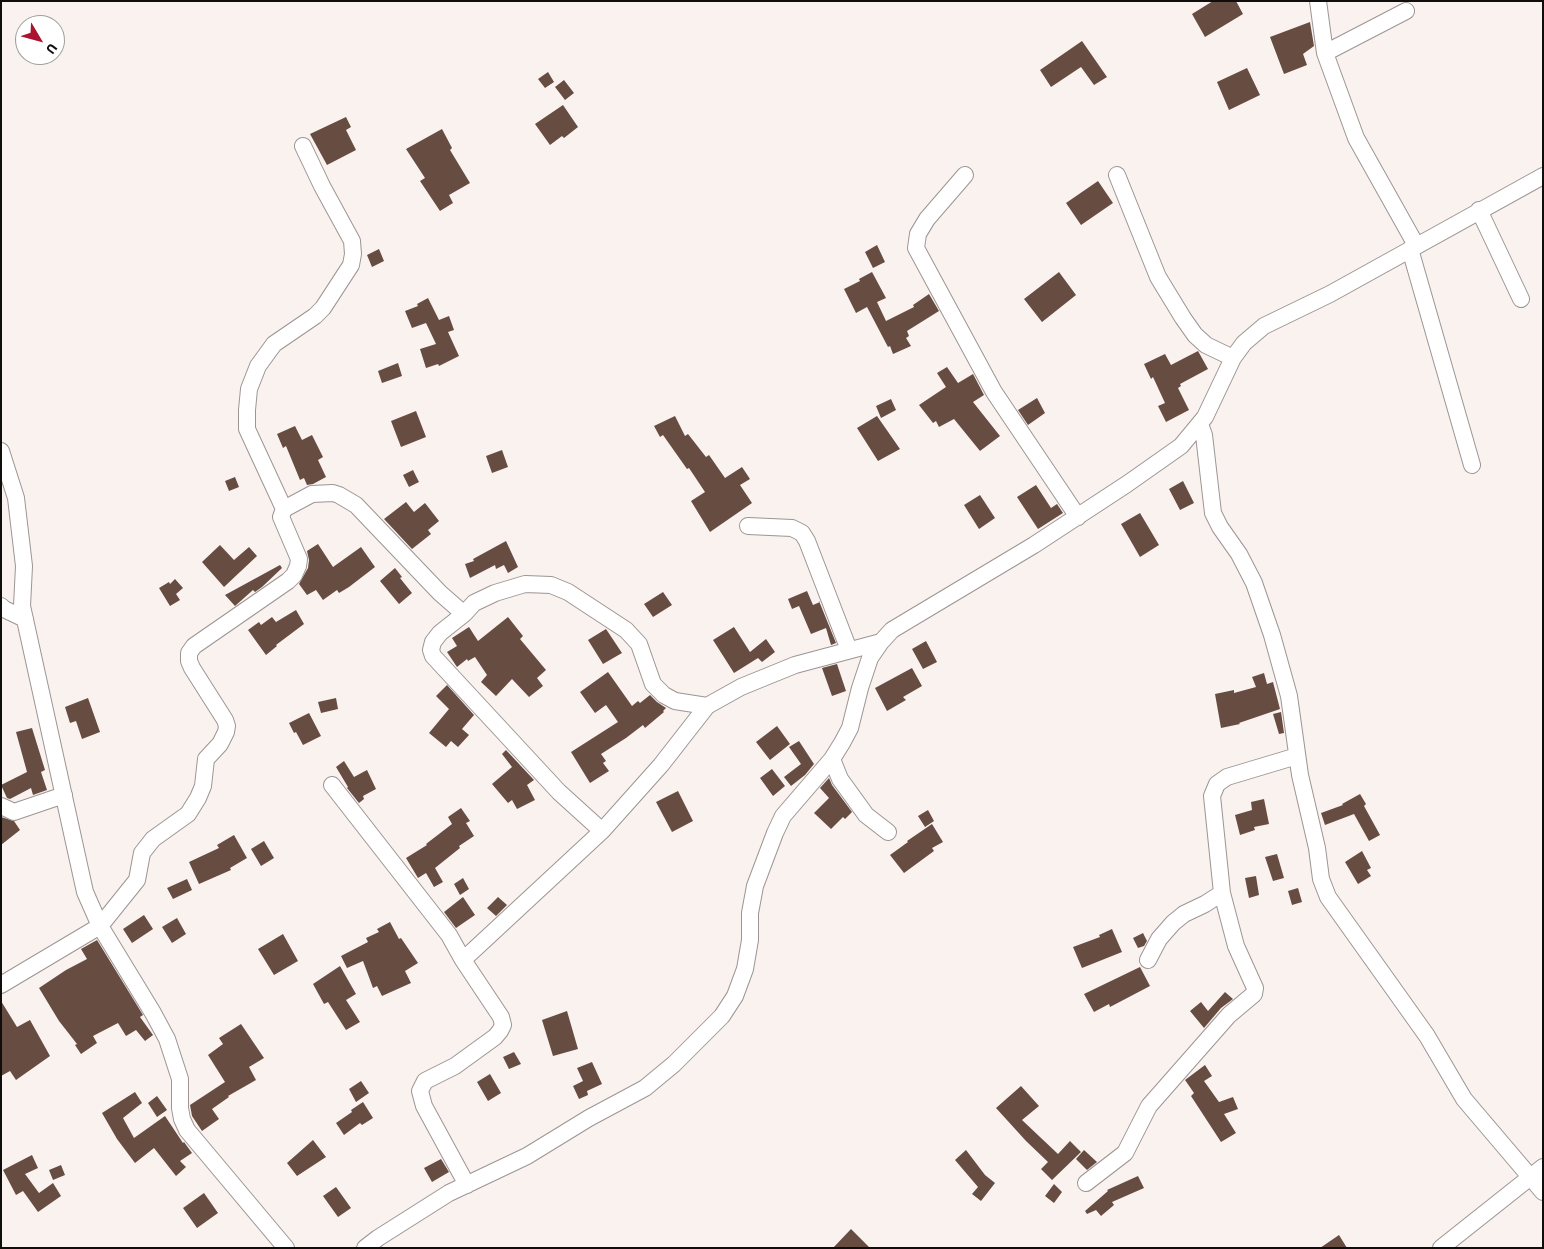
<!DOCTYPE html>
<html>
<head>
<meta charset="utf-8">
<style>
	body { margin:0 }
	#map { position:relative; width:1544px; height:1249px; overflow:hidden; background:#f9f2ef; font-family:"Source Sans 3",sans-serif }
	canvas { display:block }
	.frame { position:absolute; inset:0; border:2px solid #100e0d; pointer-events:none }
	.north { position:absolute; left:15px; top:15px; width:50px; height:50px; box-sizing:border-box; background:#fff; border:1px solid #9f9f9e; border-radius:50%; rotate:127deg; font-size:14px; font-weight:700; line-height:20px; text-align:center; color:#100e0d }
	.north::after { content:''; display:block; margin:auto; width:18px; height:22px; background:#aa1430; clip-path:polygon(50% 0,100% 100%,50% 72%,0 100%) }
</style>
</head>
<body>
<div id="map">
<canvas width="1544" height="1249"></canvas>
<div class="frame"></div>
<div class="north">U</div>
</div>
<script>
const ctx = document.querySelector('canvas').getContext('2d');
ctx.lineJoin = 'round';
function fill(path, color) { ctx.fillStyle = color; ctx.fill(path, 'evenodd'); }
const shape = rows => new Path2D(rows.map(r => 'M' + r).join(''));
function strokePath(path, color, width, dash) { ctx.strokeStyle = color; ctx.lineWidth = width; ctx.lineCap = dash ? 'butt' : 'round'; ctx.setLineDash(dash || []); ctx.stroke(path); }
fill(shape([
	[1213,1,1236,1,1243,14,1205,37,1192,14],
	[1310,22,1314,46,1303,54,1307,65,1284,74,1270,37],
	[1082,41,1107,77,1094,85,1081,67,1051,87,1040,70],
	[1247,68,1260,95,1229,110,1217,82],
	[548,72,554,82,545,88,538,79],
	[564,80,574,93,565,100,555,87],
	[563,105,578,127,564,138,562,136,550,145,535,124],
	[346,117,351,127,346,130,356,150,327,165,310,134],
	[442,129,452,148,450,150,470,183,449,195,453,203,440,211,420,181,425,178,406,149],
	[1098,181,1113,203,1081,225,1066,203],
	[877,245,885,262,873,268,865,252],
	[379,249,384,261,372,267,367,255],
	[872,272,886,298,877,302,886,321,914,307,913,305,929,294,939,311,907,331,909,336,906,338,911,346,893,354,890,346,888,347,867,307,856,313,844,289,860,281,859,279],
	[1059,272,1076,295,1042,322,1024,299],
	[428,298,439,320,449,316,454,330,448,332,459,356,439,366,438,364,426,368,420,349,436,344,426,323,412,328,405,311,418,306,417,304],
	[1198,351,1208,369,1180,384,1181,386,1178,388,1189,410,1166,422,1158,406,1165,403,1153,377,1151,379,1144,364,1165,354,1171,365],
	[398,363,402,376,382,383,378,371],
	[947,367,958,383,973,374,984,395,973,402,1000,436,980,451,954,419,939,427,936,421,933,423,919,405,946,387,937,373],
	[1037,398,1045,413,1028,425,1018,410],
	[891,399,896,410,881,418,876,406],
	[416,411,426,437,401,447,391,421],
	[675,416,685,436,688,434,706,457,709,455,725,478,742,467,750,479,740,485,752,503,710,532,691,501,705,492,689,468,687,469,663,435,660,437,654,426],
	[877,416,900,449,878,461,857,428],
	[295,426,302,440,312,435,323,457,318,460,326,477,313,484,307,485,304,478,300,480,286,446,283,448,277,434],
	[502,450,508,467,492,473,486,456],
	[413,470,419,482,409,487,403,475],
	[235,477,239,487,229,491,225,481],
	[1183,481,1194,503,1180,510,1169,489],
	[1036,485,1051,508,1057,504,1063,513,1038,529,1017,497],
	[980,495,995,518,979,529,964,505],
	[406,502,414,512,425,503,439,521,428,530,431,534,412,549,384,519],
	[1140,513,1159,545,1140,557,1121,524],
	[506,541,518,567,508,573,504,565,496,569,495,565,470,578,465,564,474,561,473,559],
	[318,544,333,567,361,547,375,567,349,587,339,593,337,590,323,600,316,590,307,595,299,584,308,568,309,560,307,551],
	[220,545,234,560,249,547,257,556,224,587,202,562],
	[280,565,282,568,262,587,255,592,253,590,235,606,225,595],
	[395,568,402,577,400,578,412,593,399,604,380,581],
	[175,579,183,588,176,594,180,600,170,606,159,588,169,582,170,584],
	[807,591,813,605,820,602,819,601,836,643,831,645,826,628,811,634,799,606,792,609,788,599],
	[663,592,672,605,653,617,644,604],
	[296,610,304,624,276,645,277,646,266,655,248,630,259,622,261,625,272,617,276,622],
	[508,617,523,636,520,639,546,670,537,678,543,686,529,697,512,679,496,696,481,682,487,675,475,657,468,661,467,659,457,667,447,652,457,646,452,638,469,627,478,641],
	[734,627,750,652,766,639,775,652,762,662,758,658,734,673,713,640],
	[606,629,622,653,603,664,588,640],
	[926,641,937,662,923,669,912,649],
	[837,664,846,691,832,696,822,668],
	[912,668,922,686,903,697,906,700,887,711,875,688],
	[608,672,632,706,638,701,640,703,650,695,657,702,666,708,663,711,664,712,645,728,643,725,626,738,601,754,606,761,603,763,609,771,590,783,571,752,618,722,606,705,595,713,580,692],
	[1264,673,1267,684,1273,682,1280,709,1239,723,1240,724,1221,728,1215,694,1234,690,1234,693,1256,687,1252,677],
	[447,685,474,715,462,729,469,735,458,747,451,741,446,747,429,733,449,709,436,696],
	[88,698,100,732,82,739,76,721,70,723,65,707],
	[336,698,338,709,321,713,318,702],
	[1281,712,1284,733,1279,734,1273,714],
	[309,713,321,736,303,745,296,732,294,733,289,723],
	[777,726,790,744,770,760,756,742],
	[32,728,45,770,41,772,47,790,33,795,31,788,10,799,7,798,1,785,27,772,16,732],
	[799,741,814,764,805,775,791,786,784,777,801,764,789,747],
	[506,750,534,780,527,785,535,800,517,809,512,800,508,803,492,784,512,767,502,754],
	[344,761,354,777,367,770,376,789,363,796,364,799,359,803,347,788,348,787,336,767],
	[772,769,785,786,773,796,760,778],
	[829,778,832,785,852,812,845,819,843,817,831,829,814,813,829,798,820,788],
	[678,791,693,821,672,832,656,802],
	[1360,794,1366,804,1364,806,1380,835,1369,841,1354,814,1325,825,1321,813,1343,805,1342,804],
	[1264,799,1269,824,1254,827,1255,830,1240,835,1235,815,1252,810,1251,802],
	[461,808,470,821,466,823,474,836,459,846,460,848,435,868,443,882,434,887,426,873,418,878,406,858,427,845,426,844,452,824,448,817],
	[928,810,934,821,925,827,918,816],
	[1,817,14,821,20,830,1,845],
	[932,824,943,842,932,848,934,851,904,873,890,855,908,842,907,841],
	[234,835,247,858,230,868,231,870,199,884,189,862,219,848,217,845],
	[264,841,274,858,261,866,251,849],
	[1362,851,1371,868,1367,870,1371,876,1358,884,1345,862],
	[1277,854,1284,878,1273,881,1265,857],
	[1256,876,1259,895,1249,898,1245,878],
	[463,878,469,889,460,895,454,884],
	[187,879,192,890,173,899,167,888],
	[1298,888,1302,902,1292,905,1288,891],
	[463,897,475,915,456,928,444,912],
	[498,897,507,905,496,916,487,908],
	[144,915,153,929,132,943,123,929],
	[177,918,186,934,172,943,162,927],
	[390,922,399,939,401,938,418,963,405,971,411,983,382,996,377,986,373,988,363,961,347,968,341,956,368,942,366,938,379,932,377,929],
	[1112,929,1122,952,1082,968,1073,947,1100,937,1099,935],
	[1143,933,1147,941,1144,946,1138,948,1133,938],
	[283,934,298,961,274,975,258,949],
	[97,940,143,1015,140,1017,153,1035,145,1041,136,1030,126,1036,118,1023,93,1036,97,1043,81,1054,75,1045,77,1044,59,1021,39,988,66,970,87,959,81,949],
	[340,966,356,994,346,1000,360,1022,346,1030,328,1002,324,1004,313,984],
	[1140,967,1150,986,1110,1007,1109,1004,1094,1012,1084,994],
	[1225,992,1233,999,1221,1008,1204,1028,1190,1011,1201,1002,1208,1011],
	[1,1001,17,1027,30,1020,50,1056,16,1080,10,1071,1,1076],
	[567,1011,578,1049,553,1056,542,1020],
	[241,1024,264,1058,249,1067,256,1080,228,1096,229,1097,212,1109,219,1119,202,1131,192,1116,190,1105,225,1082,208,1055,223,1044,219,1038],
	[514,1052,521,1064,509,1069,503,1057],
	[592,1062,602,1084,587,1091,588,1095,579,1099,573,1086,583,1081,577,1068],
	[1205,1065,1212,1076,1204,1081,1219,1102,1233,1097,1238,1109,1224,1114,1236,1133,1221,1142,1191,1096,1194,1093,1185,1080],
	[490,1074,501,1093,488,1101,477,1082],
	[361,1081,369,1093,356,1102,349,1089],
	[1021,1086,1039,1106,1022,1120,1058,1154,1070,1141,1081,1152,1052,1180,1041,1169,1048,1162,1026,1141,996,1108],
	[135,1092,142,1103,123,1118,134,1138,165,1116,183,1143,184,1142,192,1153,180,1161,186,1167,176,1176,154,1148,135,1163,117,1139,102,1113],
	[157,1096,167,1110,157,1117,148,1103],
	[363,1102,373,1118,362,1125,360,1123,344,1135,336,1123,352,1112,351,1110],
	[313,1140,326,1157,297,1176,287,1163],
	[966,1150,985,1175,995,1183,981,1201,972,1194,978,1187,955,1160],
	[1084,1150,1097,1162,1087,1170,1076,1159],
	[32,1155,38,1168,25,1174,39,1193,53,1183,61,1196,38,1212,23,1191,16,1195,3,1170],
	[441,1159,449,1172,432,1182,424,1168],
	[61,1165,65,1175,53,1180,49,1170],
	[1138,1176,1144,1188,1112,1202,1114,1205,1101,1216,1096,1210,1087,1214,1085,1211,1108,1191,1107,1190],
	[1054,1184,1062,1192,1054,1203,1045,1196],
	[336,1187,351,1208,338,1217,323,1196],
	[204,1193,218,1213,197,1228,183,1208],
	[851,1229,870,1248,833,1248],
	[1339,1235,1347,1248,1320,1248]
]), '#674c42');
const minor = shape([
	[1318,1,1325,53,1356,138,1416,245],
	[1325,53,1406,11],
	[965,175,927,219,918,234,916,248,994,392,1078,517],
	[1117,175,1158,277,1183,318,1195,335,1206,345,1233,358],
	[1479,210,1521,299],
	[1410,249,1472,465],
	[1200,424,1204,435,1213,513,1220,527,1239,554,1254,583,1272,635,1289,696,1300,775,1317,848,1321,879,1328,897,1427,1036,1464,1099,1543,1192],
	[1,451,16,498,24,566,22,606,85,892,100,926,153,1013,167,1039,180,1079,180,1108,182,1119,187,1130,286,1248],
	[284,509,247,429,247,410,249,389,258,366,274,344,315,316,323,308,351,265,353,254,352,241,322,186,303,146],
	[748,526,792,528,802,533,807,541,849,650],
	[1,606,4,609,25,619],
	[464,614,440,633,433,642,431,650,433,656,559,792,602,831],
	[832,759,840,779,866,815,888,832],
	[332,785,449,935,463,960,501,1017,503,1025,500,1031,495,1037,455,1066,425,1081,420,1091,424,1106,467,1185],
	[1,806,14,812,64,795],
	[463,960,602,831,661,765,707,706,741,687,795,665,881,642],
	[1148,960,1159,939,1173,923,1184,914,1205,904,1222,893],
	[1,985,100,926,137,880,142,853,153,839,188,814,198,798,203,786,206,759,220,744,226,732,227,726,225,720,192,668,189,661,189,653,194,646,288,581,294,575,298,566,299,559,281,517,284,509,312,494,333,493,339,495,356,505,440,593,464,614,474,603,495,593,525,584,551,585,568,592,626,630,639,644,653,684,664,695,675,701,707,706],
	[1086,1183,1125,1153,1149,1106,1229,1015,1254,994,1255,988,1236,946,1222,893,1212,796,1217,784,1227,777,1297,756],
	[365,1248,378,1238,449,1193,527,1156,589,1118,645,1088,674,1064,722,1016,735,996,745,969,750,940,750,913,755,886,775,833,783,816,832,759,842,743,850,728,860,688,870,658,881,642,892,630,1034,545,1127,484,1181,446,1205,417,1233,358,1244,343,1264,326,1330,294,1543,176],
	[1441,1248,1543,1167]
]);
strokePath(minor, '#9c9593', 18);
strokePath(minor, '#fff', 16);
</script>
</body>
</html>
